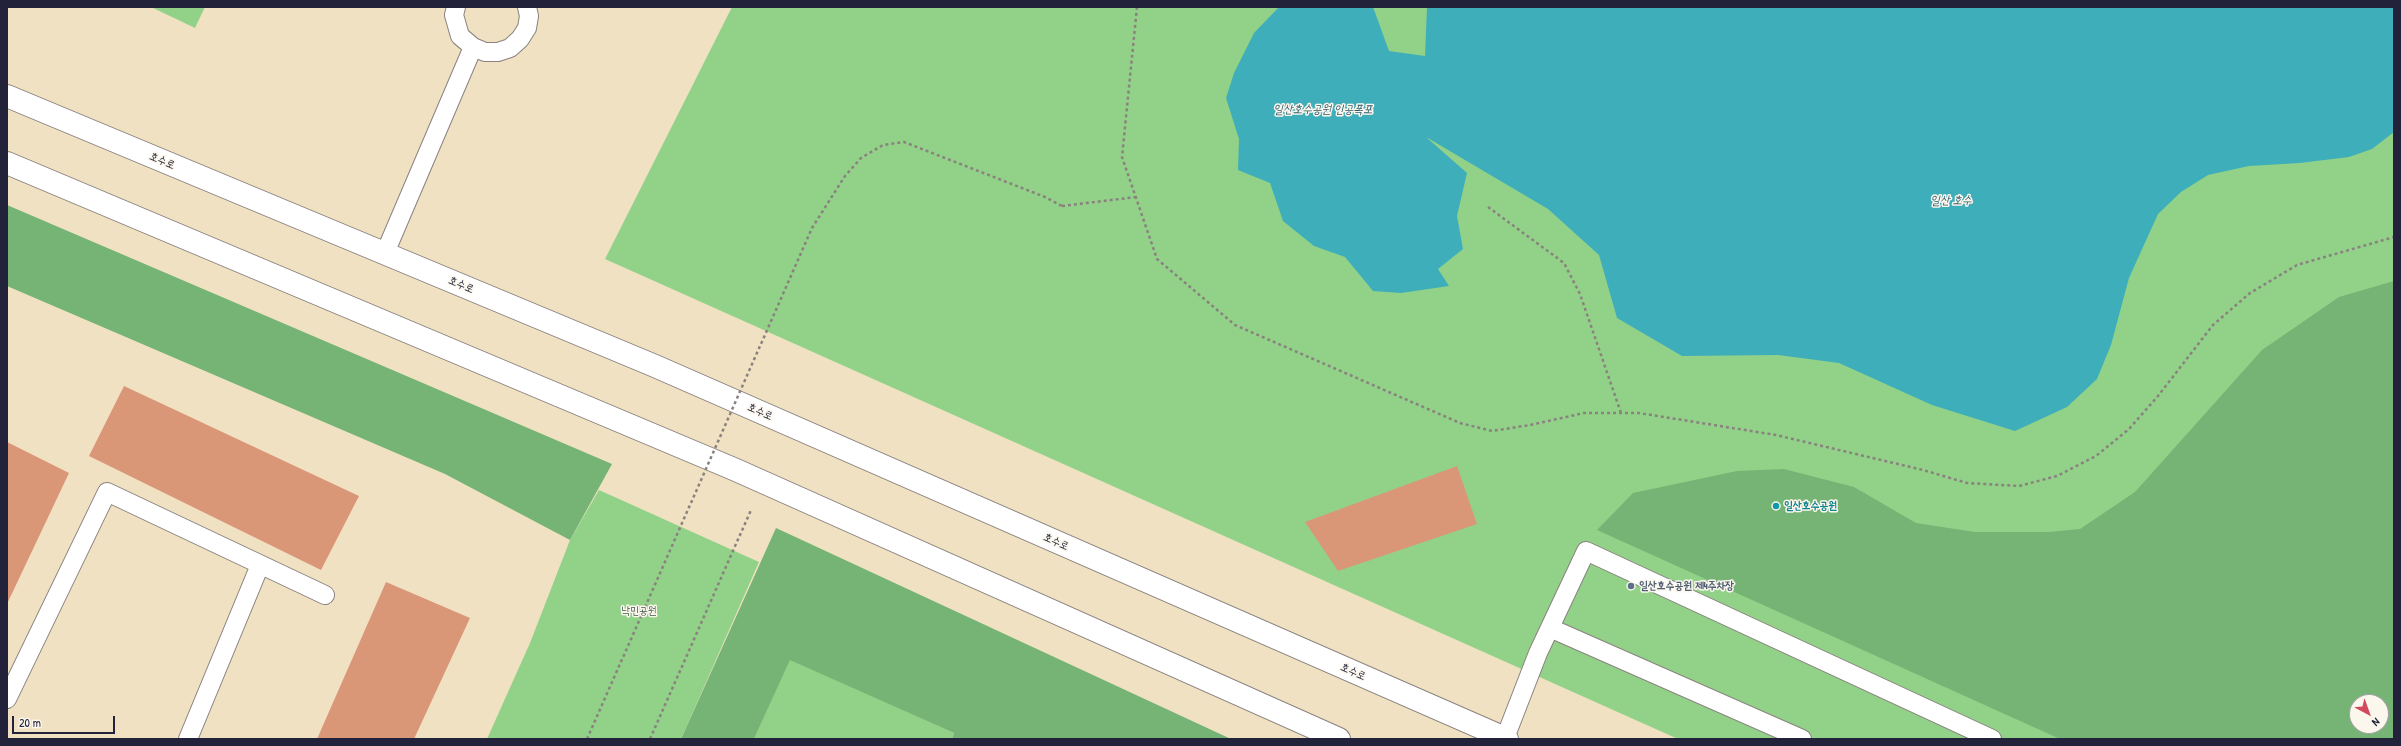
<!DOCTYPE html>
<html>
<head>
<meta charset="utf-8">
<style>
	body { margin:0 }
	#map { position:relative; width:2401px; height:746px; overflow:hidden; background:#f0e1c3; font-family:"Patrick Hand",sans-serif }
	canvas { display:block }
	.frame { position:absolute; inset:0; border:8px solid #22223b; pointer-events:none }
	.north { position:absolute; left:2349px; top:694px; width:40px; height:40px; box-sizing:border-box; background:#fbf7ec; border:1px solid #a4a2a5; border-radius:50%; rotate:139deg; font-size:11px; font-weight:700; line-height:16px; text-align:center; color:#22223b }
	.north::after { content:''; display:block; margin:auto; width:14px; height:18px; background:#d1495b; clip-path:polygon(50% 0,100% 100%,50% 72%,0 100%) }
	.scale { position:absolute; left:12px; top:716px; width:103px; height:18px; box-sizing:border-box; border:2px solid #22223b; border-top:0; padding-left:5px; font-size:12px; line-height:14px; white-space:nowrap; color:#22223b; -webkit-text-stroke:3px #fbf7ec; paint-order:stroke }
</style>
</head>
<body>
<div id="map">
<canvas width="2401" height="746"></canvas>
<div class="frame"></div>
<div class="north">N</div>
<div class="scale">20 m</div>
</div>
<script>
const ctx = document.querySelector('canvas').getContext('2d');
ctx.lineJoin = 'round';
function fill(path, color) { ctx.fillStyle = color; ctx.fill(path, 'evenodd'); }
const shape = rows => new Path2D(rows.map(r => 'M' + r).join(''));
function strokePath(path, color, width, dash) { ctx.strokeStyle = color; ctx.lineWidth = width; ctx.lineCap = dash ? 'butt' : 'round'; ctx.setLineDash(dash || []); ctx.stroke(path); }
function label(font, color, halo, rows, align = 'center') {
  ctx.font = font + ' "Patrick Hand","Poor Story",sans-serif'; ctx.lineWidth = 3; ctx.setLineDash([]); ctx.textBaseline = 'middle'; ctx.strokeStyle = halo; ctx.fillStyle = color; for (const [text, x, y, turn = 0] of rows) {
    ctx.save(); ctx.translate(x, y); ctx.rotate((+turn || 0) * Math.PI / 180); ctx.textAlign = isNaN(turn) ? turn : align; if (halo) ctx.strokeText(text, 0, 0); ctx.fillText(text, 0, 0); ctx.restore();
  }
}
fill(shape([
	[151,7,205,7,195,28],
	[732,7,2394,7,2394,739,1678,739,605,259],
	[2357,702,2381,702,2381,726,2357,726],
	[599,490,759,562,681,739,487,739,530,643,570,540],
	[790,659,954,733,952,739,754,739]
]), '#92d288');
fill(shape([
	[7,205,612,464,570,540,445,474,7,286],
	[2394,281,2394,739,2060,739,1597,530,1633,493,1737,471,1784,469,1854,487,1916,523,1975,532,2049,532,2080,529,2135,492,2262,350,2339,297],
	[2357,702,2381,702,2381,726,2357,726],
	[776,528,1231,739,952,739,954,733,790,660,754,739,681,739]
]), '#75b474');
fill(shape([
	[1279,7,1373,7,1389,51,1425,56,1427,7,2394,7,2394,132,2372,149,2349,157,2300,163,2249,166,2208,175,2181,192,2158,214,2129,278,2111,345,2097,379,2067,407,2015,431,1932,405,1839,363,1778,355,1682,356,1617,318,1599,255,1548,209,1426,137,1467,173,1457,216,1463,249,1438,269,1449,286,1401,293,1373,291,1345,257,1314,246,1283,221,1270,183,1238,170,1239,139,1226,98,1234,73,1254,33]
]), '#3faebb');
fill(shape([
	[124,386,359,496,321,570,89,456],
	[7,442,69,473,7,604],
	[1457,466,1477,524,1338,571,1305,522],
	[386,582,470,618,414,739,317,739]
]), '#da9778');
const lane = shape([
	[456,7,454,15,460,36,473,47,485,52,498,52,510,48,520,39,527,28,529,16,527,7],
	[385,253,473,47],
	[1550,628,1802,739],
	[7,699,107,492,325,595],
	[1505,738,1538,653,1586,551,1992,739],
	[188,739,260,565]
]);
const primary = shape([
	[7,96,655,366,1507,739],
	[7,163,736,470,1339,739]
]);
strokePath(lane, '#89827f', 20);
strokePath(primary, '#89827f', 24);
strokePath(shape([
	[1137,7,1122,157,1157,259,1235,325,1460,423,1492,431,1530,425,1584,413,1639,413,1776,435,1923,470,1967,483,2019,486,2057,476,2096,456,2129,429,2158,396,2213,325,2250,293,2297,265,2394,237],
	[1062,206,1136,197],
	[1488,207,1564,263,1580,294,1621,413],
	[650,739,751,510]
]), '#89827f', 2.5, [3, 3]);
strokePath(lane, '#fff', 18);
strokePath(primary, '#fff', 22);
strokePath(shape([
	[587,739,812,228,845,176,861,158,883,145,904,142,1045,197,1062,206]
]), '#89827f', 2.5, [3, 3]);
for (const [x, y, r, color] of [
	[1776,506,4,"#0f9aa8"],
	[1631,586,4,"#5c6f8a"]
]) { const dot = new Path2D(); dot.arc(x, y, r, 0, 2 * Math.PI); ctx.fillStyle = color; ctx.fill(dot); strokePath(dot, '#fbf7ec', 1.5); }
label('11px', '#22223b', '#fbf7ec', [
	["호수로",162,161,23],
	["호수로",461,285,23],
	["호수로",760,412,24],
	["호수로",1056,542,24],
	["호수로",1353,672,24]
]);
label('bold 11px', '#0d838f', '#fbf7ec', [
	["일산호수공원",1784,506]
], 'left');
label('bold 11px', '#4e5e75', '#fbf7ec', [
	["일산호수공원 제4주차장",1639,586]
], 'left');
label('11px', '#445752', '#fbf7ec', [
	["낙민공원",639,611]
]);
label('italic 12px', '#2e5a6e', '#fbf7ec', [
	["일산호수공원 인공폭포",1323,110],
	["일산 호수",1951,201]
]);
</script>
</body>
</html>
